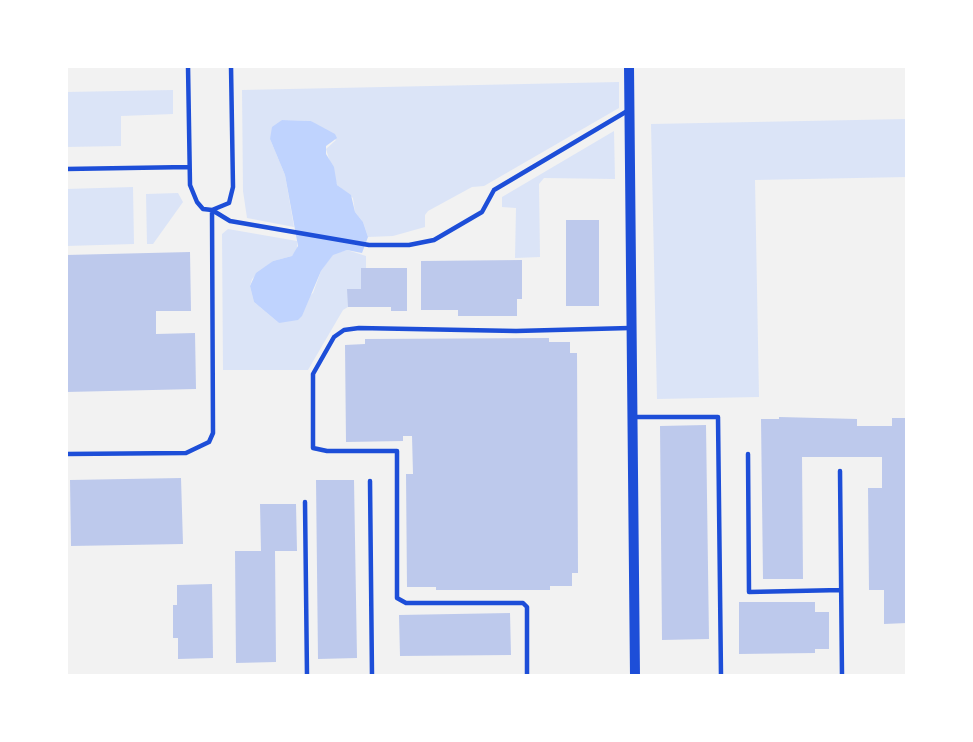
<!DOCTYPE html>
<html>
<head>
<meta charset="utf-8">
<style>
	body { margin:0 }
	#map { position:relative; width:973px; height:742px; overflow:hidden; background:#f2f2f2; font-family:"Public Sans",sans-serif }
	canvas { display:block }
	.frame { position:absolute; inset:0; border:68px solid #fff; pointer-events:none }
</style>
</head>
<body>
<div id="map">
<canvas width="973" height="742"></canvas>
<div class="frame"></div>
</div>
<script>
const ctx = document.querySelector('canvas').getContext('2d');
ctx.lineJoin = 'round';
function fill(path, color) { ctx.fillStyle = color; ctx.fill(path, 'evenodd'); }
const shape = rows => new Path2D(rows.map(r => 'M' + r).join(''));
function strokePath(path, color, width, dash) { ctx.strokeStyle = color; ctx.lineWidth = width; ctx.lineCap = dash ? 'butt' : 'round'; ctx.setLineDash(dash || []); ctx.stroke(path); }
fill(shape([
	[619,82,619,108,484,186,472,187,428,211,425,215,425,227,393,236,368,237,363,222,355,212,353,198,337,185,326,149,336,140,311,121,282,120,270,139,285,175,294,227,247,218,243,191,242,90],
	[173,90,173,114,121,116,121,146,66,147,66,92],
	[907,119,907,177,755,180,759,397,657,399,651,124],
	[614,131,615,179,544,178,539,184,540,257,515,258,516,208,502,207,502,197],
	[133,187,134,244,66,246,66,189],
	[178,193,183,202,153,244,147,244,146,194],
	[228,229,297,241,297,250,292,256,273,261,252,279,250,286,254,302,279,323,313,293,321,271,333,254,347,250,366,256,366,268,361,268,361,289,348,289,348,307,343,310,308,370,223,370,222,234]
]), '#dbe4f7');
fill(shape([
	[282,120,311,121,335,134,337,138,326,146,326,154,334,167,337,185,351,195,355,212,363,222,368,237,362,253,347,250,333,255,321,271,302,316,298,320,279,323,254,302,250,286,256,273,273,261,292,256,298,246,285,175,270,139,272,127]
]), '#bfd3fe');
fill(shape([
	[566,220,599,220,599,306,566,306],
	[190,252,191,311,156,311,156,334,195,333,196,389,66,392,66,255],
	[522,260,522,299,517,299,517,316,458,316,458,310,421,310,421,261],
	[361,268,407,268,407,311,391,311,391,307,348,307,347,289,361,289],
	[549,338,549,342,570,342,570,353,577,353,578,573,572,573,572,586,550,586,550,590,436,590,436,587,407,587,406,474,413,474,412,436,403,436,403,441,346,442,345,345,365,344,365,339],
	[779,417,857,419,857,426,892,426,892,418,907,418,907,623,884,624,884,590,869,590,868,488,882,488,882,457,802,457,803,579,763,579,761,419,779,419],
	[706,425,709,639,662,640,660,426],
	[181,478,183,544,71,546,70,480],
	[316,480,354,480,357,658,318,659],
	[260,504,296,504,297,551,275,551,276,662,236,663,235,551,261,551],
	[212,584,213,658,178,659,178,638,173,638,173,605,177,605,177,585],
	[739,602,815,602,815,612,829,612,829,649,815,649,815,653,739,654],
	[510,613,511,655,400,656,399,615]
]), '#bdc9ec');
strokePath(shape([
	[66,169,189,167],
	[212,210,230,221,369,245,409,245,434,240,482,212,494,190,629,110],
	[212,210,229,203,233,187,231,66],
	[632,417,718,417,721,676],
	[66,454,186,453,209,442,213,433,212,210,203,209,197,202,190,185,188,66],
	[748,454,749,592,841,590],
	[840,471,842,676],
	[370,481,372,676],
	[305,502,307,676],
	[527,676,527,607,523,603,406,603,397,598,397,451,327,451,313,448,313,374,334,337,344,330,359,328,516,331,630,328]
]), '#1d4ed8', 4.5);
strokePath(shape([
	[629,66,635,676]
]), '#1d4ed8', 10);
</script>
</body>
</html>
